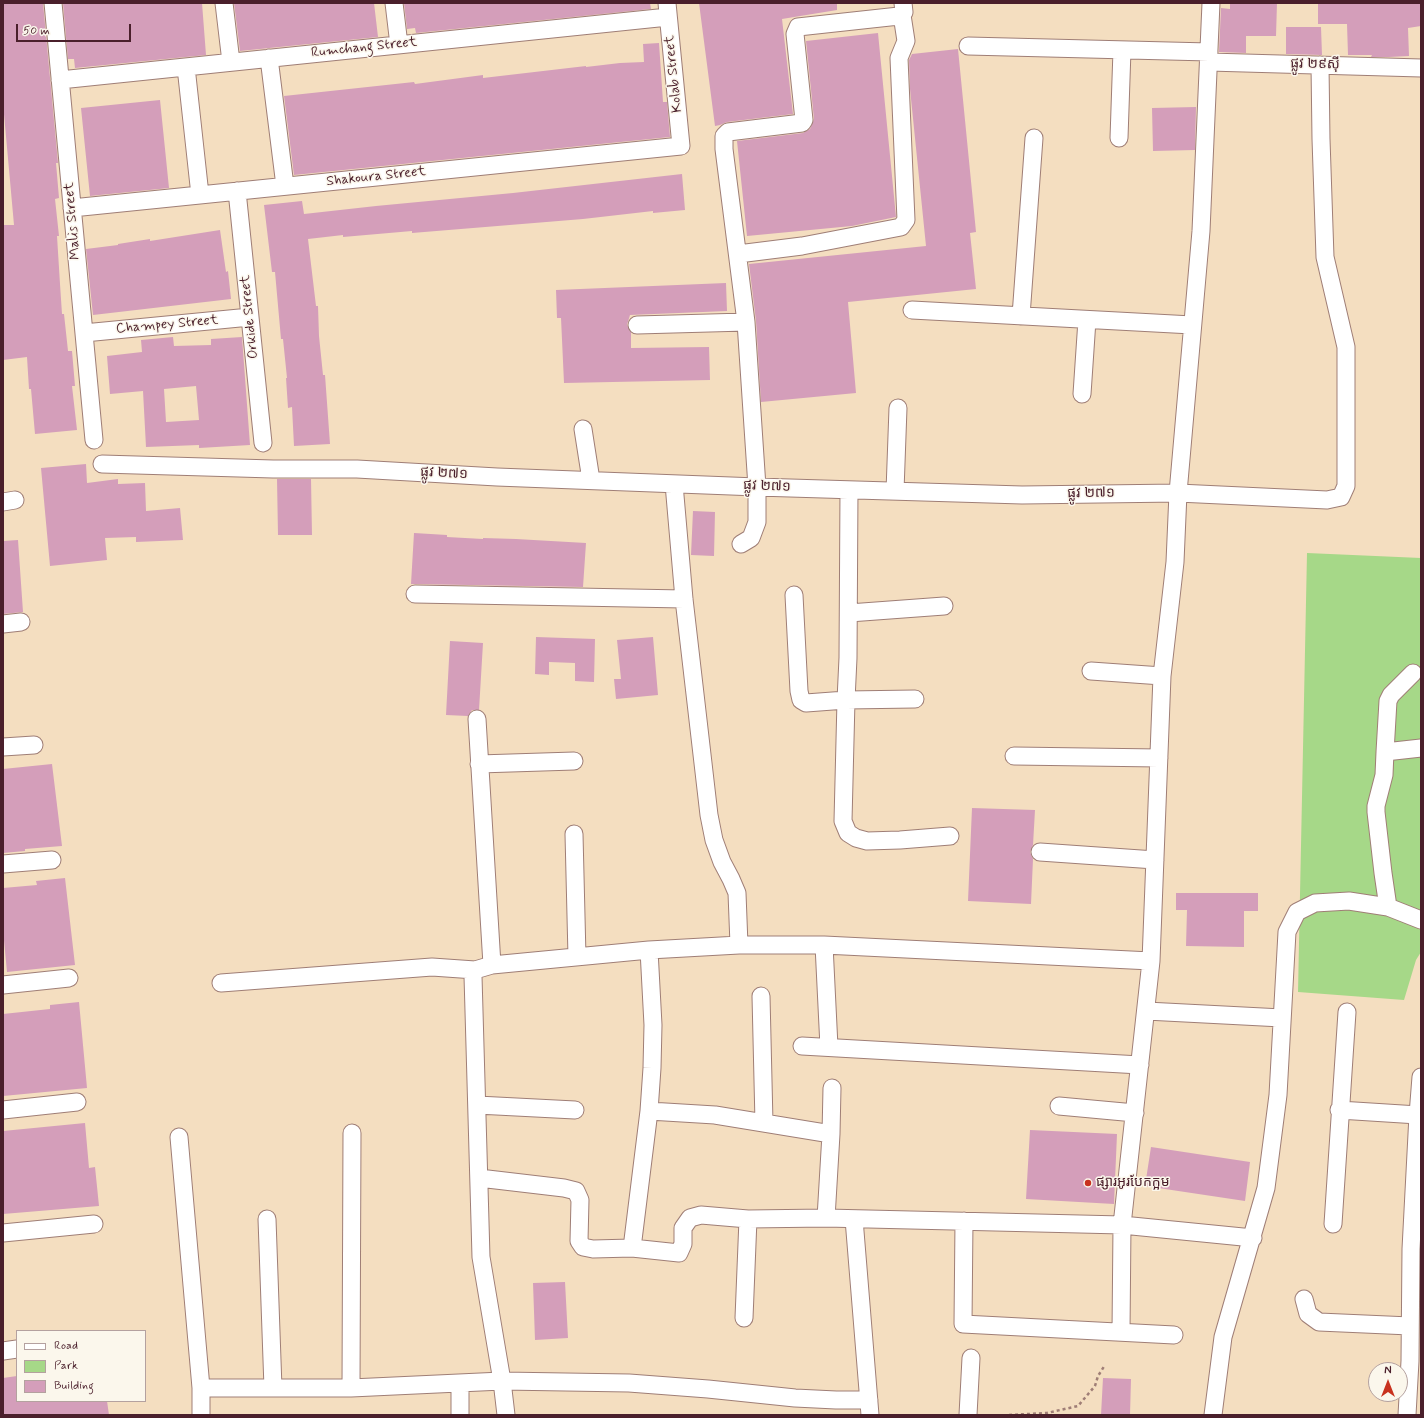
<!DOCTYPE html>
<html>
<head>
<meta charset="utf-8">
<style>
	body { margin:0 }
	#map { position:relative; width:1424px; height:1418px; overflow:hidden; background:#f4dec0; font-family:Mynerve,sans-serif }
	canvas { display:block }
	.frame { position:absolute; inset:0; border:4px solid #4a1f2b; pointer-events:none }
	.legend { position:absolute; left:16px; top:1330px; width:130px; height:72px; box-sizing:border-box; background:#fbf7ec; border:1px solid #b4a19f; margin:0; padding:5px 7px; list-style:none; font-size:12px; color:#4a1f2b }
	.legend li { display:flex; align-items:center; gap:8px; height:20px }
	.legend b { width:20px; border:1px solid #b4a19f }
	.north { position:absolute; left:1368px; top:1362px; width:40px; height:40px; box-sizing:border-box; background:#fbf7ec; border:1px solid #b4a19f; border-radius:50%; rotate:0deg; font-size:11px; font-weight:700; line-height:16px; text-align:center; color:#4a1f2b }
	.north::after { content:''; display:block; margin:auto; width:14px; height:18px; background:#c8321e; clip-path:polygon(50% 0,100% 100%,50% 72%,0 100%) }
	.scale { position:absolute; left:16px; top:24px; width:115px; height:18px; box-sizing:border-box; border:2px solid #4a1f2b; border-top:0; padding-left:5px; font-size:12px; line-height:14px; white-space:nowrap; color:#4a1f2b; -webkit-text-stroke:3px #fbf7ec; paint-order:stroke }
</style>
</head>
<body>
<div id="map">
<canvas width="1424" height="1418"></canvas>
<div class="frame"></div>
<ul class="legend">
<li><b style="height:5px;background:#fff"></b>Road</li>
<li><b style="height:11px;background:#a6d888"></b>Park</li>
<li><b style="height:11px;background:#d49eba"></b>Building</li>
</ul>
<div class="north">N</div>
<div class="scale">50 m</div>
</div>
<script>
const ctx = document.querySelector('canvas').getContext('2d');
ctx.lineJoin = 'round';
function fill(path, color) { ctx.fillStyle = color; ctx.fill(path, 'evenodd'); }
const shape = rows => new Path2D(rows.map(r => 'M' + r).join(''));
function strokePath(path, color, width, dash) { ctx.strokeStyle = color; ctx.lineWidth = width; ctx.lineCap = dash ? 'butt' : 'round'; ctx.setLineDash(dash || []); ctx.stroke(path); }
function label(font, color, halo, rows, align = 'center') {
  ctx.font = font + ' Mynerve,"Noto Sans Khmer",sans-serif'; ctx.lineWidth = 3; ctx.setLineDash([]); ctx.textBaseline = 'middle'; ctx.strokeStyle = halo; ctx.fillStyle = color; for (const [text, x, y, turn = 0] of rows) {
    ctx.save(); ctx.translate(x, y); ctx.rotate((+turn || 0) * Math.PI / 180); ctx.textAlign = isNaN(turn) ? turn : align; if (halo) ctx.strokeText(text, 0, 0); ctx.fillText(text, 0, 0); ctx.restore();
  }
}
fill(shape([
	[1307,553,1421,558,1421,952,1416,960,1404,1000,1298,992]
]), '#a6d888');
fill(shape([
	[3,3,43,3,58,163,56,163,59,198,55,199,59,236,57,236,60,284,62,314,64,314,68,351,72,351,75,386,72,386,77,430,35,434,31,389,29,389,27,357,3,360,3,225,14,225,3,103],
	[63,3,202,3,206,55,75,68,74,59,68,59],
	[234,3,374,3,378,37,240,51],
	[404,3,650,3,651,9,416,33,415,28,407,29],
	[699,3,837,3,837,10,782,19,793,114,727,122,720,125,715,126],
	[1230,3,1277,3,1276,36,1246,36,1246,53,1219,52,1221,8,1230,9],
	[1318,3,1421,3,1421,26,1408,28,1409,56,1389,57,1371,57,1372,55,1348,55,1347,24,1318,24],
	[1286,27,1321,27,1322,55,1286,54],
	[878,33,896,217,852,226,747,236,737,141,803,133,810,129,814,119,806,41],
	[659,43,663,102,667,102,670,137,294,175,284,96,414,82,415,84,483,75,483,78,586,66,586,67,620,63,644,62,643,44],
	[958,49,976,232,970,233,976,289,848,302,856,393,761,402,756,321,749,264,926,246,910,89,909,60,912,54],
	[160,100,169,188,90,196,81,108],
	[1196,107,1195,150,1153,151,1152,108],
	[682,174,685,210,653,213,653,211,583,219,412,233,412,231,343,237,343,235,308,239,316,306,318,306,319,336,323,375,325,375,330,444,294,446,292,407,288,408,286,378,287,378,283,339,281,339,275,272,272,272,264,205,302,201,304,214,376,206,513,193],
	[220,230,226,272,228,271,231,299,93,315,86,249,118,245,118,244,150,239,150,241],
	[726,283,727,311,630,315,627,325,631,332,631,348,709,347,710,380,564,383,561,318,557,318,556,290],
	[173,337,174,346,211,345,211,339,242,337,250,445,199,448,199,445,146,447,143,391,110,394,107,356,142,352,141,340],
	[196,386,199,420,166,422,164,389],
	[86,464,87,483,118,479,118,484,145,483,146,511,180,508,183,540,136,542,136,537,105,538,107,560,50,566,41,468],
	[277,479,311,479,312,535,278,535],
	[693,511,715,512,714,556,691,555],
	[414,533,447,535,447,537,483,539,483,538,516,539,586,543,583,587,411,584],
	[18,540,23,612,3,614,3,541],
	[536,637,595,639,594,682,575,681,575,663,549,662,549,675,535,674],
	[653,637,658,695,616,699,614,679,621,679,617,640],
	[450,641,483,643,479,710,472,710,468,716,446,715],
	[52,764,62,846,25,849,25,851,3,853,3,769],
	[972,808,1035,810,1033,845,1030,852,1033,859,1031,904,968,901],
	[65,878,75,965,7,972,3,930,3,888,37,885,36,881],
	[1176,893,1258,893,1258,911,1244,911,1244,947,1186,946,1187,910,1176,910],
	[79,1002,87,1088,3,1096,3,1014,50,1009,50,1005],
	[85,1123,89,1168,95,1167,99,1206,3,1214,3,1131],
	[1030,1130,1117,1134,1114,1204,1026,1199],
	[1151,1147,1250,1162,1245,1201,1145,1186],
	[565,1282,568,1338,535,1340,533,1283],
	[17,1376,17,1401,107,1401,109,1415,3,1415,3,1378],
	[1103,1378,1131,1379,1130,1415,1101,1415]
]), '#d49eba');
const minor = shape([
	[53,3,94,440],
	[224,3,231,62],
	[394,3,399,45],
	[968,46,1209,52],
	[269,58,285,186],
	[1209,62,1421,68],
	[186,67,200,195],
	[60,80,668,17],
	[1119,138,1122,50],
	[237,191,263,443],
	[72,208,681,146,667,3],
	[738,254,802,246,901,227,906,220,899,58,906,41,902,15],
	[912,310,1192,325],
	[1021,316,1034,138],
	[637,325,746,322],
	[84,333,250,317],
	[1082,394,1087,320],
	[583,429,591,480],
	[102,464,273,469,357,469,497,477,757,487,1022,495,1178,493,1327,500,1341,497,1346,486,1346,347,1325,257,1321,139,1320,65],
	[674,484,684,599,709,815,714,840,722,862,731,879,737,893,739,945],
	[849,490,848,658,846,700,915,699],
	[895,491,898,408],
	[3,502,15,500],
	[741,544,751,538,757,522,757,487,746,322,724,149,724,136,728,132,802,123,804,120,795,34,798,27,899,16,904,12,903,3],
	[415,594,684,599],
	[794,595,799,691,801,700,806,703,846,700,843,821,848,833,856,838,867,841,900,840,950,836],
	[849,613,944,606],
	[3,624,21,622],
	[1091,671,1162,676],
	[477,719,492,965],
	[3,747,34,745],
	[1385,752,1388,701,1391,695,1413,673],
	[1014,756,1159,758],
	[479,764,574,761],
	[574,834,577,957],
	[1040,852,1155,860],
	[3,864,52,860],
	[1388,907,1383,873,1376,812,1376,806,1384,775,1385,752,1421,748],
	[824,945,829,1047],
	[221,983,432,967,475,970],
	[3,985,69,978],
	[761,996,764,1123],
	[1146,1011,1282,1018],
	[802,1046,1140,1065],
	[477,1105,575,1110],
	[1059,1106,1135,1113],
	[3,1110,77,1102],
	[1339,1110,1418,1115],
	[649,1111,715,1115,831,1134],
	[179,1137,201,1388,201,1415],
	[479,1178,564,1188,576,1191,580,1200,579,1241,583,1247,593,1249,632,1248,679,1253,683,1244,683,1228,690,1218,701,1215,748,1219,826,1218,1122,1225,1253,1238],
	[826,1218,831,1134,832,1088],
	[267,1219,273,1388],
	[854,1219,870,1415],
	[964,1221,963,1324,1174,1335],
	[1333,1224,1347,1012],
	[3,1233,94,1224],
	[632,1248,649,1111,652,1068,653,1025,649,950],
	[1304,1299,1308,1314,1319,1322,1410,1326],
	[744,1318,748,1219],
	[1121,1332,1122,1225,1151,961,1162,676,1175,562,1178,493,1201,231,1211,3],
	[3,1351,17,1349],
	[460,1383,460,1415],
	[201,1388,351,1388,502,1381,629,1383,708,1389,795,1398,836,1400,869,1400],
	[351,1388,352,1133],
	[506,1415,502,1381,481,1257,473,976,475,970,492,965,649,950,739,945,824,945,1151,961],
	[968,1415,971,1358],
	[1213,1415,1223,1337,1266,1188,1278,1095,1287,932,1297,912,1315,903,1349,901,1388,907,1421,920],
	[1407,1415,1410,1361,1411,1249,1418,1115,1421,1077]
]);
strokePath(minor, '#9f7e76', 19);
strokePath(shape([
	[1009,1415,1047,1413,1078,1406,1095,1386,1098,1376,1105,1365]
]), '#9f7e76', 2.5, [3, 3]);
strokePath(minor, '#fff', 17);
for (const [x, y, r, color] of [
	[1088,1183,4,"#c8321e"]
]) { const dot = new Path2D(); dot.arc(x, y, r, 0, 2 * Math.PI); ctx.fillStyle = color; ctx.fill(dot); strokePath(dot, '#fbf7ec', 1.5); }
label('14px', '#4a1f2b', '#fbf7ec', [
	["Rumchang Street",364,48,-6],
	["ផ្លូវ ២៩ស៊ី",1315,65,1],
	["Kolab Street",674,74,-96],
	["Shakoura Street",376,177,-6],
	["Malis Street",73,221,-95],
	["Orkide Street",250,317,-96],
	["Champey Street",167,325,-5],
	["ផ្លូវ ២៧១",444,474,3],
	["ផ្លូវ ២៧១",767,487,2],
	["ផ្លូវ ២៧១",1091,494,-1]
]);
label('14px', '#4a1f2b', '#fbf7ec', [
	["ផ្សារអូរបែកក្អម",1096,1183]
], 'left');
</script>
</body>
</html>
